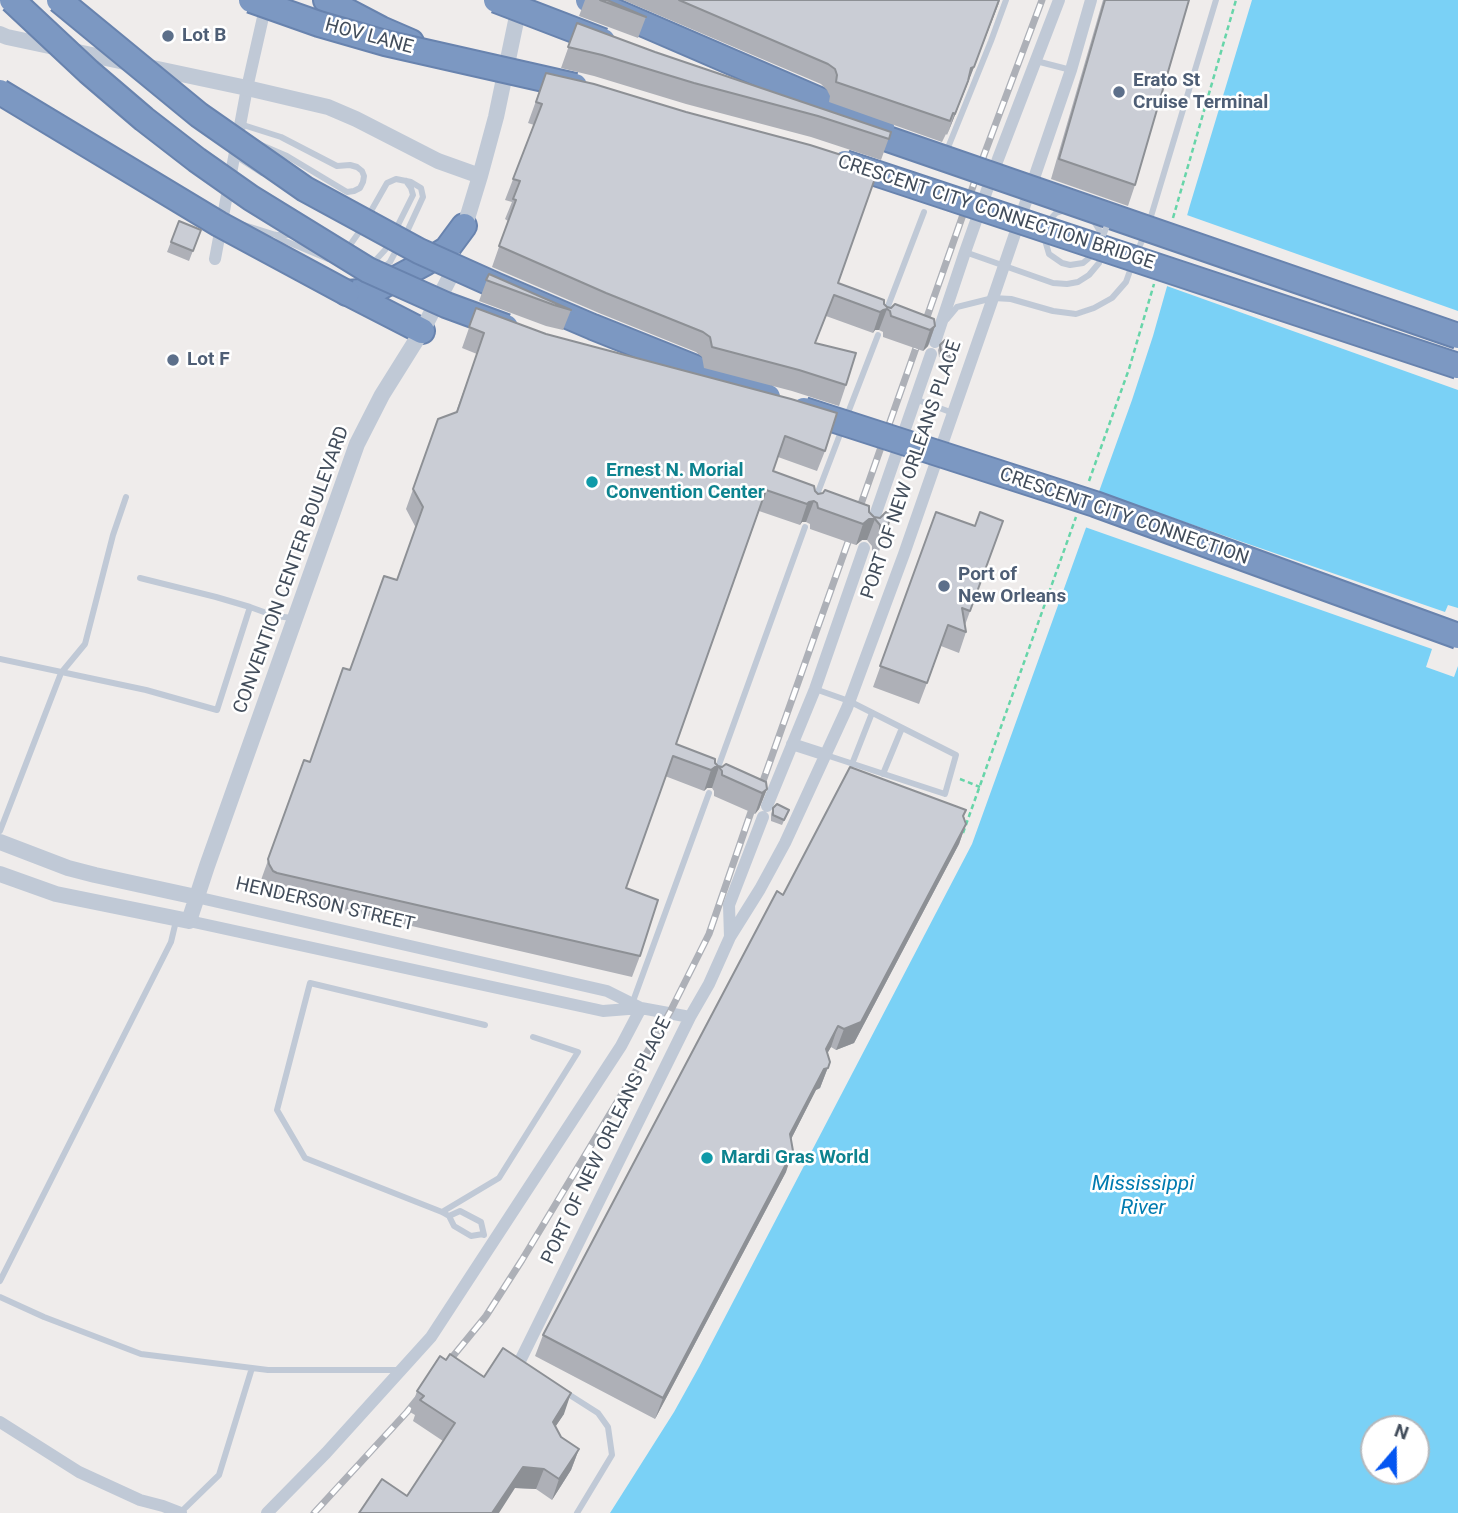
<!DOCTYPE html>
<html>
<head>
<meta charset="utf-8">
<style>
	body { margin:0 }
	#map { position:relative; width:1458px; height:1513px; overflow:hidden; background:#efeceb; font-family:Roboto,sans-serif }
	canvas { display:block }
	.north { position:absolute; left:1360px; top:1415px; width:70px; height:70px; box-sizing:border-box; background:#fff; border:2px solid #b3b8bd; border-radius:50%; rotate:20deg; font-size:19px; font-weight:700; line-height:28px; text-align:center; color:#424d5b }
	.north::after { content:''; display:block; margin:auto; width:24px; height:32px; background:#0355f1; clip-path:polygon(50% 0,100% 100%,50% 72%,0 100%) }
</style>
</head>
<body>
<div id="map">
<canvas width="1458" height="1513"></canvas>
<div class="north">N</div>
</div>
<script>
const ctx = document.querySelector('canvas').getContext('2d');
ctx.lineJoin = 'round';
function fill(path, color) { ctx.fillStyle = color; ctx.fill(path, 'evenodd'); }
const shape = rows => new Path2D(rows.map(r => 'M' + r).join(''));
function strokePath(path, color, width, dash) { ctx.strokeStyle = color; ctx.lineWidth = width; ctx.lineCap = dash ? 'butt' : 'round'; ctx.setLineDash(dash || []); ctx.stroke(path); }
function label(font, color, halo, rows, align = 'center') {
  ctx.font = font + ' Roboto,sans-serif'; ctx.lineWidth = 5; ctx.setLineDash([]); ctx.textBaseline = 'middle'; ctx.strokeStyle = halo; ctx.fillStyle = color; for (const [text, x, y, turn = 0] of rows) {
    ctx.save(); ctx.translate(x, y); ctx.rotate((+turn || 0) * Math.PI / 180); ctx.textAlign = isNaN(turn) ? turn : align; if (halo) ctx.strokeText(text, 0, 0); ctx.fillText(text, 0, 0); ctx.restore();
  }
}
fill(shape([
	[1252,0,1458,0,1458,1513,610,1513,674,1412,699,1367,972,844,1132,400,1153,336,1190,205],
	[1374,1429,1416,1429,1416,1471,1374,1471]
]), '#7ad1f6');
fill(shape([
	[1184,214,1458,311,1458,390,1164,285],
	[1095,491,1445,612,1448,605,1458,608,1458,666,1454,677,1426,667,1432,649,1082,526]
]), '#efeceb');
const motorway = shape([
	[326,0,381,29,411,42],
	[347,293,373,291,425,263,447,249,464,226],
	[348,293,422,331]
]);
strokePath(motorway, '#6883ae', 28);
strokePath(shape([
	[1173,218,1236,0],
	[1089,481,1129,369,1154,284],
	[960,779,980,787],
	[963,833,1076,517]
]), '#67d5a9', 2.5, [5, 3.5]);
strokePath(shape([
	[1036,61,1071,70],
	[240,124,281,137,337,166,350,165,357,167,362,171,364,176,363,182,360,188,354,191,347,192,287,156,259,144],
	[947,150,991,41,1006,0],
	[234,155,262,173],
	[367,218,387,183,396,179,411,182,421,188,423,197,405,236],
	[1092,218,1104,238],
	[1047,223,1056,213,1066,210],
	[1149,223,1216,0],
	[241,224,276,235,289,235,295,237],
	[395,231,413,195,411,188,406,181],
	[276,235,283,240,328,259],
	[1044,237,1049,254,1062,263,1070,265,1083,263,1096,252],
	[343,245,350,245,362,228],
	[965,252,1053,283,1067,284,1078,282,1089,275,1099,263,1102,256],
	[1136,255,1145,233],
	[370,263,373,263,385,250,390,241],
	[381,270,390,262,399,245],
	[885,314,924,212],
	[947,319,957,307,993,298,1011,299,1053,311,1076,314,1094,308,1112,298,1126,282,1132,265],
	[915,399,953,413],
	[846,418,878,335],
	[815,500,842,429],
	[140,578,216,597,250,607],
	[0,659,146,690,217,710,250,607,275,616,293,618],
	[815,689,849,701,956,755,945,794,826,755],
	[852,764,872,713],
	[716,773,805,527],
	[883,774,902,728],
	[0,831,61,673,85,644,113,535,126,497],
	[632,1004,709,793],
	[442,1212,499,1178,578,1052,533,1037],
	[449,1216,460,1211,481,1222,484,1235],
	[483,1234,471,1236,454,1226,449,1216,442,1212,305,1158,277,1110,310,983,485,1025],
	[0,1281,171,942,176,921],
	[0,1297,44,1317,141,1354,268,1370,399,1370],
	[565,1392,598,1413,608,1427,612,1455,577,1513],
	[180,1513,219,1475,252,1368]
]), '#c0c9d6', 6);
strokePath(shape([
	[215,259,247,88,266,4],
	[935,342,965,252,998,159,1059,0],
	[870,530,931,354],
	[792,744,826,755],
	[767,806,815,689,864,548],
	[763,817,729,905,730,937,760,889,785,843,847,708,904,554,993,298,1071,70,1091,0],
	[196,897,607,991,641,1008],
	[189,921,603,1011,641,1008,690,1017],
	[519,1363,690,1017,709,984,730,937],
	[0,1422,79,1472,140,1500,163,1506,181,1513],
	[267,1513,326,1453,431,1337,621,1046,641,1008]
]), '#c0c9d6', 12);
strokePath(shape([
	[0,34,7,37,247,88,328,107,356,119,438,161,480,176],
	[462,235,480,176,496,117,520,2],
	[0,842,68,868,95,875,196,897],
	[0,874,56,894,189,921,207,866,357,444,382,395,422,331,450,277,455,260]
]), '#c0c9d6', 16);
strokePath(motorway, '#7c98c2', 24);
const rail = shape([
	[921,334,984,155,1042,0],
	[855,521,916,348],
	[757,798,848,542],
	[440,1372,486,1316,522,1260,646,1054,670,1012,709,934,751,812],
	[314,1513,407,1412,424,1391]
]);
strokePath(rail, '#adb0b7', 7);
strokePath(rail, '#fff', 4.5, [13]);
const motorwayBridge = shape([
	[12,0,89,72,144,119,197,160,251,198,368,270,446,305,506,327],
	[59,0,199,115,305,189,419,251,497,286,593,327,768,397],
	[251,0,319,24,385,43,575,86],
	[496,0,603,41],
	[588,0,882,127],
	[0,92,219,224,347,293],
	[859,129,1458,336],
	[845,163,1458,366],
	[804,410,1095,504,1458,636]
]);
strokePath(motorwayBridge, '#6883ae', 28, []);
strokePath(shape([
	[1102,238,1109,221]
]), '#c0c9d6', 6);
strokePath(motorwayBridge, '#7c98c2', 24);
fill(shape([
	[585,0,607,0,646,17,638,38,579,16],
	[623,0,1000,0,947,135,946,134,942,142,829,102,830,96,827,90,821,84],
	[1103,0,1189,0,1135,185,1128,206,1051,179],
	[577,23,655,52,891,132,881,160,811,137,686,104,594,76,561,68],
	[546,73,838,283,884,304,887,307,935,326,928,346,923,351,883,337,883,332,879,330,875,330,873,333,826,316,815,344,846,385,839,406,792,391,704,368,702,357,696,352,599,313,492,267,508,221,505,219,512,202,505,200,534,125,528,123],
	[179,221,201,230,189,261,167,252],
	[489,274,571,310,563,330,546,326,479,301],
	[476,308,825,451,817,471,778,457,773,471,818,494,869,512,886,533,878,554,872,551,872,546,867,540,862,540,856,545,810,529,810,524,806,522,802,522,800,525,759,511,676,744,715,763,718,766,767,789,759,809,755,814,714,796,714,791,712,788,707,788,704,791,665,776,626,888,640,956,632,977,269,893,265,892,261,884,261,880,304,760,310,762,350,670,397,580,416,528,406,509,438,419,456,412,477,354,462,348],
	[956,344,950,361,939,357,938,350,940,345],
	[936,512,975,526,1003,521,965,625,966,632,959,653,941,646,919,704,873,687],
	[773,808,789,810,782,825,771,821,771,814],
	[964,816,966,824,959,844,854,1043,836,1050,831,1047,827,1053,830,1062,820,1088,816,1090,791,1139,786,1172,655,1419,535,1356,543,1335,783,895],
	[446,1360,564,1414,555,1427,561,1437,579,1449,571,1470,552,1500,536,1489,515,1488,359,1513,407,1496,443,1441,413,1421,415,1415,410,1412,417,1391]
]), '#aeb0b7');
fill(shape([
	[1000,0,966,88,947,135,971,68],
	[887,309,879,330,875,330,873,333,880,312,883,310],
	[935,326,928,346,923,351,930,330],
	[814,501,806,522,802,522,800,525,807,504,809,502],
	[869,519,875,519,867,540,862,540,856,545,863,524],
	[715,767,719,767,712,788,707,788,704,791,711,770],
	[767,789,759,809,755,814,762,793],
	[966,824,959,844,854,1043,836,1050,844,1029],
	[838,1026,831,1047,818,1070,826,1049],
	[830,1062,820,1088,816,1090,783,1155,790,1134,824,1069],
	[793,1151,786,1172,655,1419,663,1398],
	[571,1393,564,1414,545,1442,553,1422],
	[579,1449,571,1470,552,1500,559,1479],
	[523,1467,544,1469,536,1489,515,1488,499,1513,492,1513]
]), '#8d9095');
const building = shape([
	[600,0,607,0,646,17,600,0],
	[679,0,999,0,974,67,971,68,968,81,955,114,953,113,950,121,836,82,837,75,835,69,828,64,679,0],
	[1105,0,1189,0,1135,185,1059,159,1105,0],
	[577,23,655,52,891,132,889,139,818,116,694,83,602,55,568,47,577,23],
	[546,73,594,84,686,112,810,145,879,167,838,283,884,300,884,304,887,307,891,308,895,304,934,319,935,326,930,330,891,316,890,311,887,309,883,310,880,312,834,295,815,343,856,353,846,385,799,370,712,347,710,337,703,332,606,293,499,246,516,200,513,199,520,181,513,179,542,104,536,102,546,73],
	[179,221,201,230,193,251,171,242,179,221],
	[489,274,571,310,554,305,486,280,489,274],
	[476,308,546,334,791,399,837,413,825,451,785,436,773,471,814,486,815,491,818,494,823,493,825,490,869,506,869,512,874,517,880,518,886,512,891,514,886,533,880,531,880,525,875,519,869,519,863,524,818,508,817,503,814,501,809,502,807,504,766,490,676,744,715,759,715,763,718,766,722,767,726,764,766,782,767,789,762,793,722,775,722,771,719,767,715,767,711,770,673,756,626,888,658,900,640,956,277,873,273,871,269,864,268,859,304,760,310,762,343,668,350,670,384,576,397,580,423,507,413,489,438,419,457,412,484,333,469,327,476,308],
	[945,340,956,344,952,356,941,352,940,345,945,340],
	[936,512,975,526,980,512,1003,521,970,611,962,608,966,632,948,625,927,683,880,666,936,512],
	[850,767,966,810,963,816,966,824,861,1022,844,1029,838,1026,826,1049,830,1062,828,1068,824,1069,790,1134,793,1151,663,1398,543,1335,777,891,783,895,850,767],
	[777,804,789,810,784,820,773,815,773,808,777,804],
	[503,1348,571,1393,553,1422,561,1437,579,1449,559,1479,544,1469,523,1467,492,1513,359,1513,382,1479,407,1496,455,1423,420,1400,424,1396,417,1391,440,1356,446,1360,450,1354,484,1377,503,1348]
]);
fill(building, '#cacdd5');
strokePath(building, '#8d9095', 2);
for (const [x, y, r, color] of [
	[168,36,7,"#5c6f8a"],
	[1119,92,7,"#5c6f8a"],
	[173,360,7,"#5c6f8a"],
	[592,482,7,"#0f9aa8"],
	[944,586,7,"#5c6f8a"],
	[707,1158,7,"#0f9aa8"]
]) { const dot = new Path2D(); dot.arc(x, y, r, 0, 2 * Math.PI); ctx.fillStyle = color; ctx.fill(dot); strokePath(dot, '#fff', 2.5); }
label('bold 19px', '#4e5e75', '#fff', [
	["Lot B",182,36],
	["Erato St",1133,81],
	["Cruise Terminal",1133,103],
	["Lot F",187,360],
	["Port of",958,575],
	["New Orleans",958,597]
], 'left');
label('19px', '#424d5b', '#fff', [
	["HOV LANE",369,37,15],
	["CRESCENT CITY CONNECTION BRIDGE",996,213,18],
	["PORT OF NEW ORLEANS PLACE",912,470,-71],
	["CRESCENT CITY CONNECTION",1124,517,19],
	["CONVENTION CENTER BOULEVARD",292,570,-70],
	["HENDERSON STREET",325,905,13],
	["PORT OF NEW ORLEANS PLACE",607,1141,-64]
]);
label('bold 19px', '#0d838f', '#fff', [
	["Ernest N. Morial",606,471],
	["Convention Center",606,493],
	["Mardi Gras World",721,1158]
], 'left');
label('italic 21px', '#007bb0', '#fff', [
	["Mississippi",1143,1185],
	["River",1143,1209]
]);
</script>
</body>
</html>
